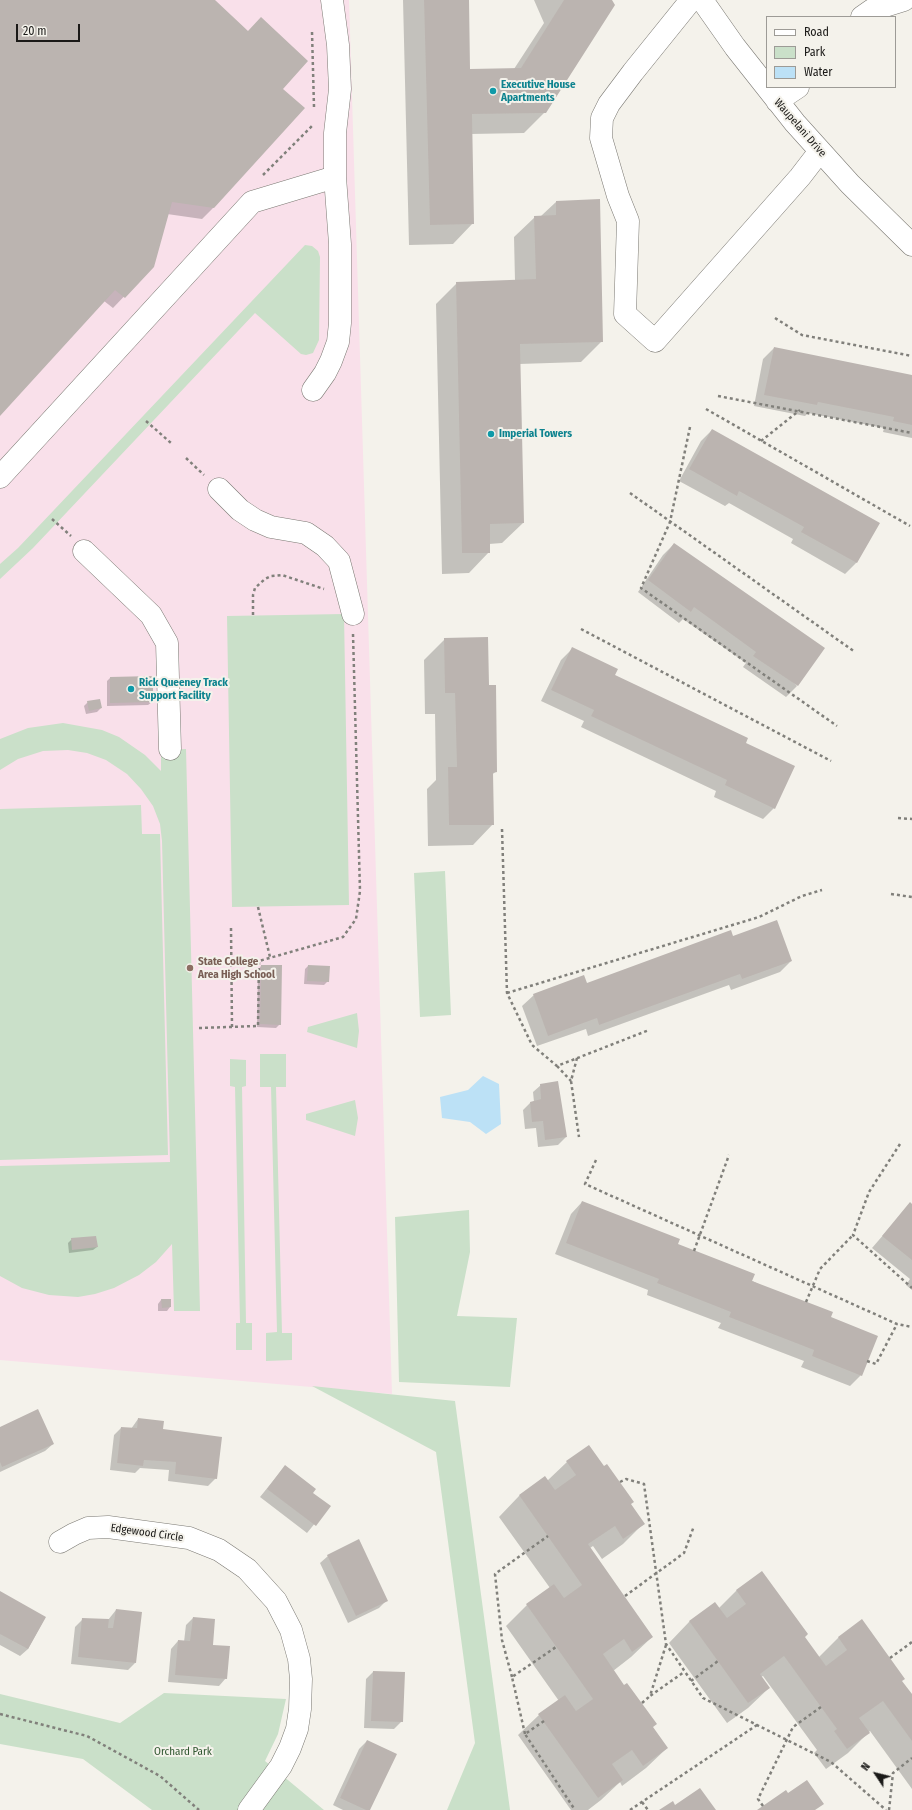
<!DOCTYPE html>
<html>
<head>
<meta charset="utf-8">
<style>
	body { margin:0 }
	#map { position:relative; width:912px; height:1810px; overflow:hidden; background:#f4f2eb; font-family:"Fira Sans Condensed",sans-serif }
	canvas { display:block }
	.legend { position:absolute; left:766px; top:16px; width:130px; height:72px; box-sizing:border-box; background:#f4f2eb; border:1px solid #9d9b96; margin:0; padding:5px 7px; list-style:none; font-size:12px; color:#1a1917 }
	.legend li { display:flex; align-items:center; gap:8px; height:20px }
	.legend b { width:20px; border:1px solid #9d9b96 }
	.north { position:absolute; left:856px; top:1754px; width:40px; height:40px; -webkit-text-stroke:3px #f4f2eb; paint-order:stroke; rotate:305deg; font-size:11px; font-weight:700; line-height:16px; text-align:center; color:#1a1917 }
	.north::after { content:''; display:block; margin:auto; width:14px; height:18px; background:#1a1917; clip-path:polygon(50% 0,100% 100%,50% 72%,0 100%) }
	.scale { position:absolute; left:16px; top:24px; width:64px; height:18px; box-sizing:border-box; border:2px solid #1a1917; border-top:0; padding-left:5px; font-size:12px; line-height:14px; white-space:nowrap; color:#1a1917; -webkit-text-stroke:3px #f4f2eb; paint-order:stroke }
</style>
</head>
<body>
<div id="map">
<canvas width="912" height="1810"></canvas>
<ul class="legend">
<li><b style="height:5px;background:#fff"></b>Road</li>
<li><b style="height:11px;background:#cae0c9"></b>Park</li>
<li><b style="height:11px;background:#bce1f6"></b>Water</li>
</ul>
<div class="north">N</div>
<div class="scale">20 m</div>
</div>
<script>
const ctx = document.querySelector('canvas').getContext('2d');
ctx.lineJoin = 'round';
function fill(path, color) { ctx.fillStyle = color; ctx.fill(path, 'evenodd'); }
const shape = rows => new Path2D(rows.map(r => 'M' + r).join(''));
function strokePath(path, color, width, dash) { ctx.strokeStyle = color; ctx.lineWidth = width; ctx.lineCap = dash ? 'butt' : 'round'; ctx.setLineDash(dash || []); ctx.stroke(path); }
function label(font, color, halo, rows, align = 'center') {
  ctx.font = font + ' "Fira Sans Condensed",sans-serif'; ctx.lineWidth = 4; ctx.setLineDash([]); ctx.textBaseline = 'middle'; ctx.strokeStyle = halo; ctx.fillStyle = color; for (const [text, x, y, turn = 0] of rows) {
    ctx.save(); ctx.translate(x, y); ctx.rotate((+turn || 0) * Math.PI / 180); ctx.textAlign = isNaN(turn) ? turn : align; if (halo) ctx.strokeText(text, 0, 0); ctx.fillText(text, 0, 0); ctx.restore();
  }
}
fill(shape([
	[0,0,349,0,392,1394,0,1360]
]), '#f9e0ea');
fill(shape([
	[305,245,312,246,318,251,320,257,319,340,313,353,306,355,301,354,255,313,33,548,0,579,0,564,18,548],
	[344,614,349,905,232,907,227,616],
	[63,723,102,730,119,737,145,755,161,771,161,750,186,749,200,1311,174,1311,172,1244,156,1262,139,1275,114,1288,95,1294,78,1297,49,1295,22,1288,0,1276,0,1166,170,1162,162,841,160,824,153,806,141,789,127,774,106,760,87,753,68,750,43,751,18,759,0,770,0,739,28,728],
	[141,805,142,834,160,834,168,1155,0,1160,0,809],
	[445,871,451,1015,420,1017,414,873],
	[357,1013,359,1031,357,1048,307,1032,308,1027],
	[260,1054,286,1054,286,1087,276,1087,282,1333,292,1333,292,1360,266,1361,266,1333,277,1332,271,1087,260,1087],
	[230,1059,246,1060,246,1086,242,1087,246,1323,252,1323,252,1350,236,1350,236,1323,240,1323,235,1087,230,1086],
	[355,1100,358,1118,355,1136,306,1120,306,1114],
	[469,1210,470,1252,457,1316,517,1318,510,1387,399,1382,395,1217],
	[312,1386,455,1401,510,1810,447,1810,475,1743,436,1452],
	[164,1693,286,1699,278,1734,265,1761,324,1810,152,1810,83,1759,0,1744,0,1694,120,1723]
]), '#cae0c9');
fill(shape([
	[483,1076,499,1084,501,1124,486,1134,470,1122,442,1118,440,1097,468,1090]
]), '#bce1f6');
fill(shape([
	[0,0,213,0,281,89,213,208,202,219,167,214,153,266,113,308,104,301,0,414],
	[403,0,468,0,469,70,514,69,544,23,534,0,611,0,545,112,524,133,471,134,473,223,453,244,409,245],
	[556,202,602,341,581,362,519,364,523,523,502,543,489,544,489,552,469,573,442,574,436,304,457,283,515,281,514,237,535,217,541,216],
	[774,348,912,376,912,438,883,432,884,428,808,413,805,416,754,406,763,359],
	[712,430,878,523,856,563,845,574,791,543,793,539,729,503,725,506,679,481,701,441],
	[674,544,797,686,786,697,743,667,746,663,683,619,679,623,638,592,663,555],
	[445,639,488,686,496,771,492,775,493,824,473,845,428,846,427,789,436,780,435,714,425,714,424,660],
	[572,649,614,675,745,743,774,808,763,819,714,797,716,791,581,727,584,721,541,701,561,660],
	[110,678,152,702,148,705,107,706,107,681],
	[88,702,101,708,97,712,86,714,84,706],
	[732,938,791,961,780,972,731,990,729,985,588,1036,586,1029,537,1046,522,1006,534,995,587,984],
	[261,966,280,1024,276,1028,257,1027,258,970],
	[308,966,328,981,324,985,304,984,305,969],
	[541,1085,566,1137,558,1145,538,1147,536,1128,525,1129,523,1110,530,1103,534,1102,533,1092],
	[582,1202,677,1245,830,1318,861,1375,850,1386,801,1367,804,1361,718,1328,721,1323,647,1295,648,1290,555,1254,571,1214],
	[910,1204,912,1205,912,1290,906,1285,910,1279,872,1248],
	[72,1239,97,1247,93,1250,69,1253,68,1243],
	[161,1300,170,1300,170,1307,167,1311,158,1311,158,1304],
	[138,1419,162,1430,216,1478,208,1486,168,1481,169,1470,140,1468,135,1473,110,1470,114,1435,121,1428,131,1429],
	[0,1428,53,1444,45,1451,0,1472],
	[589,1446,643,1524,623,1544,602,1559,593,1546,590,1548,652,1637,631,1657,613,1671,667,1748,646,1768,622,1786,620,1782,601,1800,588,1810,571,1810,518,1735,539,1715,559,1701,506,1626,527,1605,550,1588,499,1517,519,1496,545,1478,547,1481,567,1462],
	[285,1466,312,1493,329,1506,307,1533,260,1497],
	[328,1556,387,1600,379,1608,348,1623,320,1563],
	[737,1590,804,1637,818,1658,839,1637,901,1681,912,1696,912,1789,870,1731,848,1753,826,1769,814,1753,817,1750,763,1676,761,1677,769,1688,748,1708,727,1723,669,1643,689,1622,715,1603,719,1608],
	[0,1593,45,1618,28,1649,20,1656,0,1645],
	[116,1610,135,1663,128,1670,71,1664,75,1627,83,1619,108,1620],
	[193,1618,212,1646,226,1678,219,1686,168,1682,171,1649,178,1641,184,1642,186,1625],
	[373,1672,402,1721,394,1729,364,1728,366,1679],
	[367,1741,369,1810,343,1810,333,1805,359,1749]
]), '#0003');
fill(shape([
	[0,0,215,0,248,31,261,17,308,61,283,89,305,108,214,208,172,202,154,267,125,298,115,290,0,416],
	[424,0,469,0,470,69,521,68,564,0,612,0,615,5,546,113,472,114,474,224,430,225],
	[600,199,603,342,520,344,524,523,490,524,490,553,462,553,456,282,536,279,534,216,556,215,556,201],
	[774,347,912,375,912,425,893,421,894,417,818,402,817,405,764,395],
	[712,429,880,523,857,563,801,532,804,527,739,491,737,496,689,469],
	[674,543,825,648,798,686,753,656,756,652,694,607,691,612,648,580],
	[488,637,489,685,496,685,497,772,493,773,494,825,449,825,448,767,457,767,455,693,445,693,444,638],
	[572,647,618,669,615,675,748,738,746,743,795,766,775,809,725,785,727,780,591,716,594,710,551,690],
	[153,676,153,702,110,703,110,677],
	[100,699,102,708,89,711,87,701],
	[777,920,792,961,742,979,740,974,599,1025,597,1018,548,1036,533,994,584,975,587,983,731,930,733,936],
	[261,965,282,965,281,1025,260,1024],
	[308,965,330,966,329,982,307,981],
	[558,1081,567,1137,545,1140,543,1121,532,1122,530,1102,541,1099,540,1084],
	[582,1201,680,1239,678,1244,755,1274,752,1281,833,1312,831,1317,878,1336,862,1376,812,1356,814,1350,729,1317,731,1312,657,1283,659,1279,566,1243],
	[910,1202,912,1204,912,1260,882,1236],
	[96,1236,98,1247,72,1250,71,1238],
	[161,1299,171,1299,171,1307,162,1308],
	[38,1409,54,1444,2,1467,0,1462,0,1427],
	[138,1418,164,1421,163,1429,222,1437,217,1479,175,1474,176,1462,144,1460,143,1466,117,1463,121,1427,137,1428],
	[589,1445,604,1466,607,1464,634,1502,631,1504,645,1524,623,1539,615,1526,588,1544,653,1637,632,1652,624,1639,603,1654,624,1685,627,1683,657,1724,653,1727,668,1748,643,1766,632,1750,612,1764,623,1780,598,1798,538,1714,565,1695,576,1711,593,1699,526,1604,554,1584,564,1598,582,1585,519,1495,545,1476,555,1490,576,1475,566,1461],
	[285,1465,316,1489,313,1493,331,1506,316,1526,267,1489],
	[359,1539,388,1601,356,1616,327,1555],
	[762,1571,808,1634,805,1637,826,1666,847,1650,838,1637,862,1619,905,1679,902,1681,912,1694,912,1741,883,1701,859,1718,870,1733,847,1749,834,1731,837,1729,784,1656,760,1674,770,1688,748,1703,689,1621,715,1602,727,1618,746,1604,736,1590],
	[0,1591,46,1617,28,1649,0,1634],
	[116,1609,142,1612,136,1663,78,1657,82,1618,109,1619,108,1628,113,1628],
	[193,1617,215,1619,213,1645,230,1646,227,1679,175,1675,178,1640,190,1641],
	[373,1671,405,1672,403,1722,371,1721],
	[367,1740,397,1754,370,1810,366,1810,340,1798],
	[807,1780,824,1804,815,1810,757,1810,786,1790,788,1793],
	[700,1788,716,1810,659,1810,673,1801,675,1805]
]), '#bbb4b0');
const minor = shape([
	[691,0,633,72,609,104,602,118,601,138,618,196,628,221,625,314,655,341,800,177,820,151],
	[702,0,735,47,795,123,850,184,912,245],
	[862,17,872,10,904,0],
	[777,101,798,87],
	[313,390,325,373,331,361,338,342,340,323,340,244,335,177,335,133,340,89,338,45,332,0],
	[0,477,252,202,335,177],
	[219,489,240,510,255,520,271,527,306,533,325,546,339,561,353,614],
	[84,551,151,615,167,643,170,749],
	[60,1542,74,1534,88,1528,108,1527,189,1538,219,1550,247,1569,276,1601,291,1630,299,1659,301,1679,300,1709,297,1729,290,1748,281,1766,249,1810]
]);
strokePath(minor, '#7b7973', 23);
strokePath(shape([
	[312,32,314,107],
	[263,175,313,125],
	[775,318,802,335,912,356],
	[718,396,912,433],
	[706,409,910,526],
	[146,421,171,443],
	[690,427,670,522,641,588,837,726],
	[761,441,800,410],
	[186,458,204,475],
	[630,493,855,652],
	[52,519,71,536],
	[253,615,253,595,255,588,265,579,271,576,282,575,324,589],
	[581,629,831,761],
	[898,818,912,819],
	[502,829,507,993,532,1045,557,1066,649,1030],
	[891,894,912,897],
	[258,907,270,957],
	[231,928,232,1027],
	[507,993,759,917,802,896,822,890],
	[199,1028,258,1026,259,961,343,937,356,919,360,891,353,634],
	[577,1058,571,1081,579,1137],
	[557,1066,571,1081],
	[900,1144,869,1192,853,1235,912,1288],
	[596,1160,585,1184,897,1324,912,1327],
	[694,1251,729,1155],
	[806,1302,820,1269,853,1235],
	[867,1361,876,1364,897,1324],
	[620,1482,626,1479,644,1484,666,1644,703,1698,831,1762,886,1810],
	[625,1596,684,1553,694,1526],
	[666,1645,650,1696,684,1672],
	[890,1658,912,1642],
	[512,1677,502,1640,495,1574,548,1536],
	[691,1681,718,1661],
	[642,1703,650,1696],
	[0,1714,87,1736,160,1776,199,1810],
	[544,1721,525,1734,575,1810],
	[525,1734,512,1677,556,1647],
	[642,1802,648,1810],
	[763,1806,758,1799,793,1727,821,1707],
	[630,1810,757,1725],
	[889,1810,893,1773,912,1758]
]), '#81807b', 2.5, [3, 3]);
strokePath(minor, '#fff', 22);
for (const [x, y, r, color] of [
	[493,91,4,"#0f9aa8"],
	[491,434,4,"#0f9aa8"],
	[131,689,4,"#0f9aa8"],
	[190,968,4,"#8d6e63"]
]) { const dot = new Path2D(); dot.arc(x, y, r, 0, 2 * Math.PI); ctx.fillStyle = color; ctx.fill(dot); strokePath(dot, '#f4f2eb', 1.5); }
label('bold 11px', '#0d838f', '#f4f2eb', [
	["Executive House",501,85],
	["Apartments",501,98],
	["Imperial Towers",499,434],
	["Rick Queeney Track",139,683],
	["Support Facility",139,696]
], 'left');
label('11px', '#1a1917', '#f4f2eb', [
	["Waupelani Drive",800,128,49],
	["Edgewood Circle",147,1533,8]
]);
label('bold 11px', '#785e54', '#f4f2eb', [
	["State College",198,962],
	["Area High School",198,975]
], 'left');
label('11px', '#305730', '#f4f2eb', [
	["Orchard Park",183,1752]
]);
</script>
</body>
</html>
